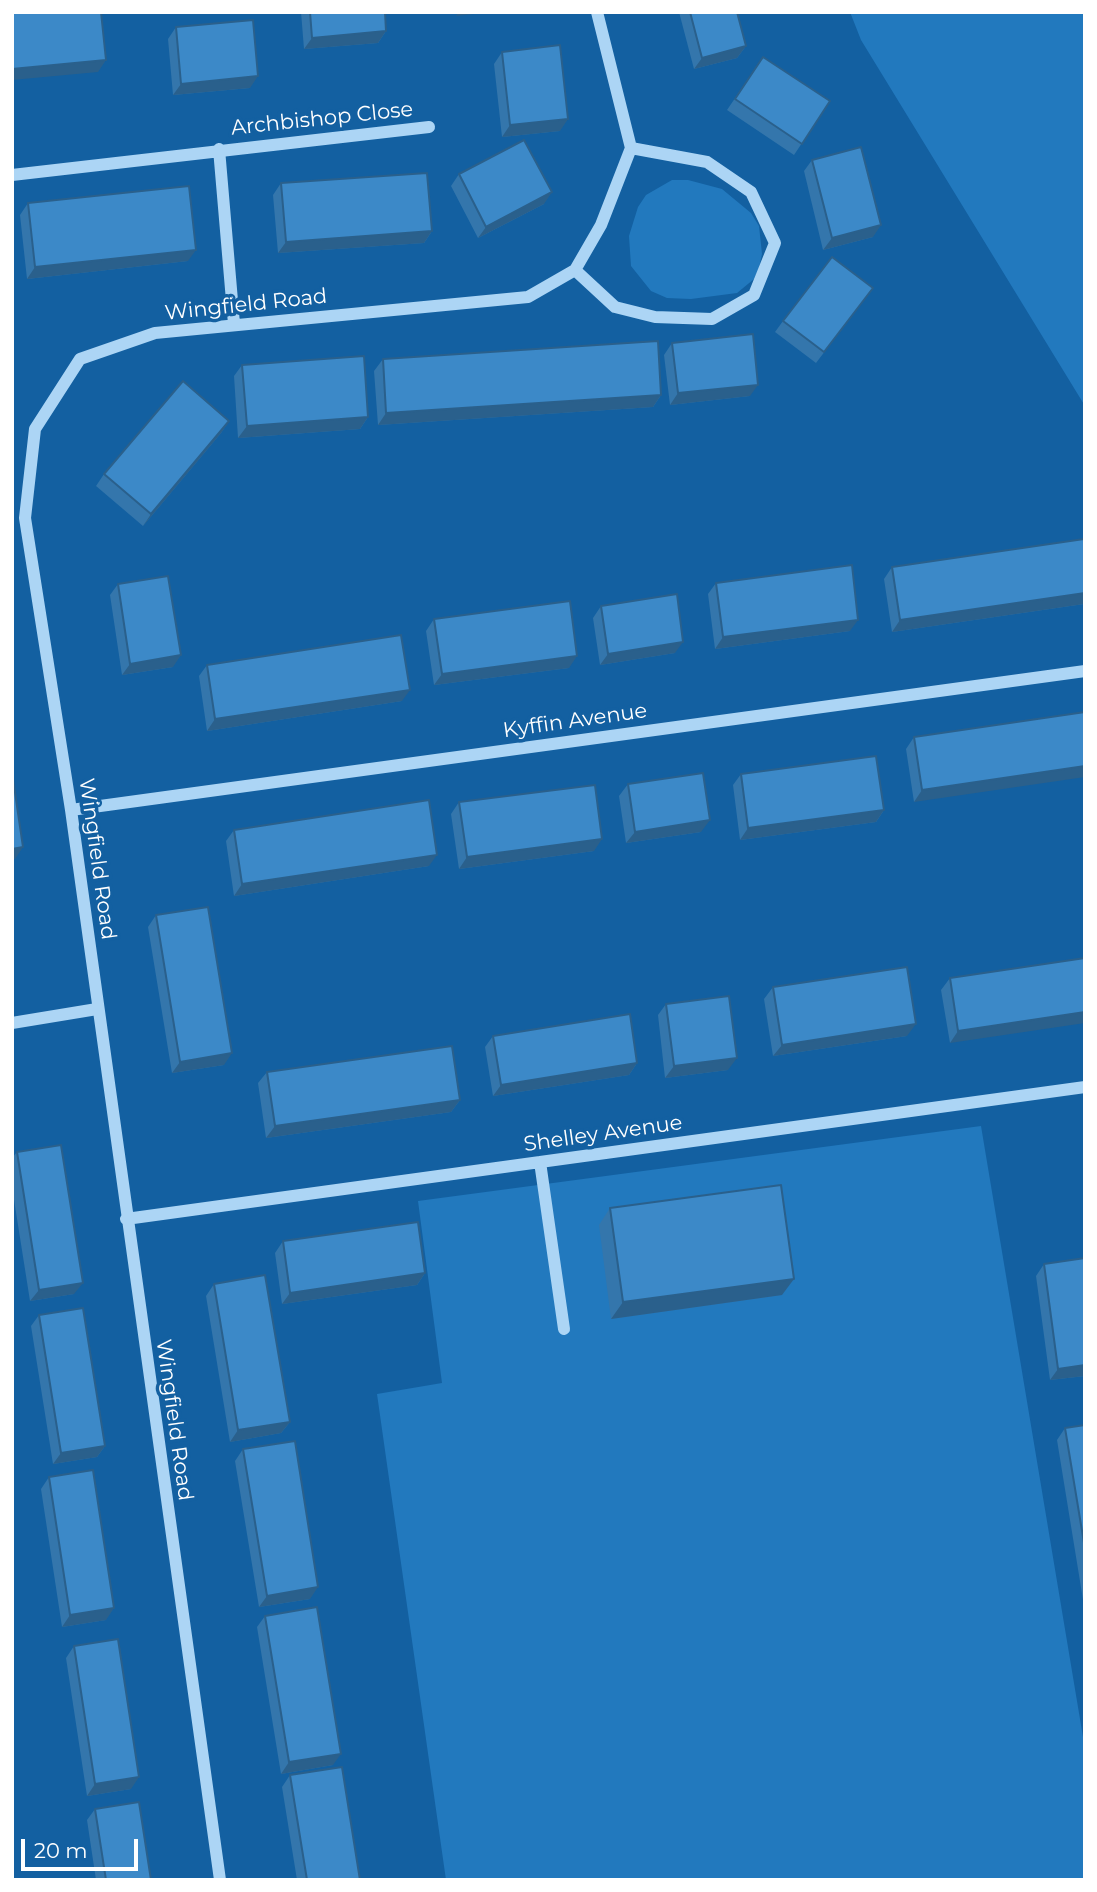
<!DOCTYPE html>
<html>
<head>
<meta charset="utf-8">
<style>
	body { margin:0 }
	#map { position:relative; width:1097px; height:1892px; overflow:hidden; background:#1360a1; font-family:Montserrat,sans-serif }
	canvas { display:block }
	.frame { position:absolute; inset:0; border:14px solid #fff; pointer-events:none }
	.scale { position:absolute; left:21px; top:1839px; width:117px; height:32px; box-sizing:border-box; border:4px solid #fff; border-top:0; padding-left:9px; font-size:21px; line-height:24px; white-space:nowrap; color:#fff; -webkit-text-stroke:5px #1360a1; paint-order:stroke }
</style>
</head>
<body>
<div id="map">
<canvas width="1097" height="1892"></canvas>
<div class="frame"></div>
<div class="scale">20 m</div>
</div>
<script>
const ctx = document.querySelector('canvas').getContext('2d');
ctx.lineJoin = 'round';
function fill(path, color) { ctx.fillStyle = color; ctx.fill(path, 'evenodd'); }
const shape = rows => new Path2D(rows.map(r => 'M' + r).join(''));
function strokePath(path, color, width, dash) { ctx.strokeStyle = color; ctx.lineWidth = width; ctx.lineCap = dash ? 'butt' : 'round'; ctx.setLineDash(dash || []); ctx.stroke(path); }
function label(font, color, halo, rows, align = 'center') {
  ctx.font = font + ' Montserrat,sans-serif'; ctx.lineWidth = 7; ctx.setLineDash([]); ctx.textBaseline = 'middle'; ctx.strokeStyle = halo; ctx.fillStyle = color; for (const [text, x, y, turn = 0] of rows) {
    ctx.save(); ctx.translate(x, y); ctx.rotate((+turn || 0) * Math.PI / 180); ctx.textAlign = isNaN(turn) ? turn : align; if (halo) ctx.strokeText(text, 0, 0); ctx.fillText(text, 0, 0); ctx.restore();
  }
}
fill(shape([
	[850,12,1085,12,1085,406,861,40],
	[672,180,688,180,722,189,751,213,759,226,762,254,759,268,754,279,737,293,691,299,667,298,651,291,631,266,629,236,638,207,646,195],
	[981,1126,1085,1749,1085,1880,446,1880,377,1394,442,1383,418,1201]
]), '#2279be');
strokePath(shape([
	[219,149,234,324],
	[12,175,429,127],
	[575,270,615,307,655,317,712,319,754,295,775,243,751,192,707,162,631,148],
	[71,810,1085,671],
	[12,1023,97,1009],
	[540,1162,564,1329],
	[126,1219,1085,1087],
	[220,1880,71,810,25,518,35,429,80,359,155,333,528,297,575,270,601,225,631,148,597,12]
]), '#acd5f5', 12);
fill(shape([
	[301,12,385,12,386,31,378,43,304,49],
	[679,12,737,12,746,46,737,58,694,69],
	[176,27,250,88,173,95,168,39],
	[502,52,560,131,502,137,494,64],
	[763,57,830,101,794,155,727,110],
	[812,160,873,237,823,250,804,171],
	[459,174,544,204,478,238,451,186],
	[281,183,432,231,424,243,278,253,273,195],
	[28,203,188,261,27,279,20,215],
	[873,288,816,363,775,332,783,321],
	[672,343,750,396,670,405,664,355],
	[383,359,661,395,653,407,378,425,374,371],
	[242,365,368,417,360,429,238,438,234,376],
	[229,421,221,433,143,526,96,486,104,474],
	[1085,543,1085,603,1084,604,892,632,884,579,892,567],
	[716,583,850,631,715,649,708,594],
	[118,584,173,667,122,675,110,595],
	[601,606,675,653,600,665,593,618],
	[434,619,569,668,434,685,426,631],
	[207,665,402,701,207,731,199,676],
	[1085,712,914,802,906,749,914,737],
	[741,774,884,810,876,822,740,840,733,785],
	[628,784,701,832,626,843,619,796],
	[459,802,594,851,459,869,451,814],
	[234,830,429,866,234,896,226,841],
	[156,915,224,1065,172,1073,148,927],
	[1085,958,950,1043,941,990,950,978],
	[773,987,907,1036,773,1056,764,999],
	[666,1004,728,1070,665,1078,658,1015],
	[493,1036,637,1063,629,1075,493,1096,485,1047],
	[267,1072,460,1100,451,1112,266,1138,258,1083],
	[17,1152,74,1294,30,1301,12,1187,12,1158],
	[610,1208,782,1295,611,1319,599,1225],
	[283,1241,425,1273,417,1285,282,1304,275,1253],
	[1085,1258,1085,1376,1050,1380,1036,1276,1044,1264],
	[214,1284,290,1422,281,1433,230,1442,206,1296],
	[39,1315,105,1446,97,1457,53,1464,31,1326],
	[1085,1425,1085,1612,1057,1440,1065,1428],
	[243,1449,310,1599,259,1607,235,1461],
	[49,1477,106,1620,62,1627,41,1489],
	[265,1616,333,1765,281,1774,257,1627],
	[74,1646,131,1789,87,1796,66,1658],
	[290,1775,360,1880,297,1880,282,1787],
	[95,1809,151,1880,96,1880,87,1820]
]), '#3476ac');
fill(shape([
	[459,12,491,12,456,16],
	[386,31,378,43,304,49,312,38],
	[746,46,737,58,694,69,702,58],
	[106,60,98,72,12,80,12,69],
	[258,76,250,88,173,95,181,84],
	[568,119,560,131,502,137,510,125],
	[552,192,544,204,478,238,486,227],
	[881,225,873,237,823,250,832,238],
	[432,231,424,243,278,253,286,242],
	[196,250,188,261,27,279,35,267],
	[758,385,750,396,670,405,678,393],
	[661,395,653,407,378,425,386,413],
	[368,417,360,429,238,438,247,426],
	[229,421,221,433,143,526,151,514],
	[1085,593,1084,604,892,632,900,620],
	[858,620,850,631,715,649,723,637],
	[683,642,675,653,600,665,608,654],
	[181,655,173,667,122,675,130,664],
	[577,656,569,668,434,685,442,674],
	[410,690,402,701,207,731,215,719],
	[1085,766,1085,777,914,802,922,790],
	[884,810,876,822,740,840,748,828],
	[710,820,701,832,626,843,635,832],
	[602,839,594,851,459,869,467,857],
	[23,847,15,859,12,859,12,849],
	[437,855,429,866,234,896,242,884],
	[1085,1012,1085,1023,950,1043,958,1031],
	[916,1024,907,1036,773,1056,782,1045],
	[232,1053,224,1065,172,1073,180,1062],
	[737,1058,728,1070,665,1078,674,1066],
	[637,1063,629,1075,493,1096,501,1085],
	[460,1100,451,1112,266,1138,275,1126],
	[425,1273,417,1285,282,1304,290,1293],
	[794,1279,782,1295,611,1319,623,1302],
	[83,1283,74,1294,30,1301,39,1290],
	[1085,1365,1085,1376,1050,1380,1058,1369],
	[290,1422,281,1433,230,1442,238,1430],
	[105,1446,97,1457,53,1464,61,1453],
	[318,1587,310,1599,259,1607,267,1596],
	[114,1608,106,1620,62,1627,70,1615],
	[341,1754,333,1765,281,1774,289,1762],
	[139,1777,131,1789,87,1796,95,1784]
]), '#2a608c');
const building = shape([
	[12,12,101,12,106,60,12,69,12,12],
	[310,12,385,12,386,31,312,38,310,12],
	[690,12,737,12,746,46,702,58,690,12],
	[253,20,258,76,181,84,176,27,253,20],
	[560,45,568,119,510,125,502,52,560,45],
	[763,57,830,101,802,144,735,99,763,57],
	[524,140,552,192,486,227,459,174,524,140],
	[861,147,881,225,832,238,812,160,861,147],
	[427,173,432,231,286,242,281,183,427,173],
	[189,186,196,250,35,267,28,203,189,186],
	[832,257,873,288,824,352,783,321,832,257],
	[753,334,758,385,678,393,672,343,753,334],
	[658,341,661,395,386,413,383,359,658,341],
	[364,356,368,417,247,426,242,365,364,356],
	[183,381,229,421,151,514,104,474,183,381],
	[1084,539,1085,593,900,620,892,567,1084,539],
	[852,565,858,620,723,637,716,583,852,565],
	[168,576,181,655,130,664,118,584,168,576],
	[677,594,683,642,608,654,601,606,677,594],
	[570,601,577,656,442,674,434,619,570,601],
	[401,635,410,690,215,719,207,665,401,635],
	[1085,712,1085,766,922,790,914,737,1085,712],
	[876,756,884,810,748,828,741,774,876,756],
	[12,772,23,847,12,849,12,772],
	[703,773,710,820,635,832,628,784,703,773],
	[595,785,602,839,467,857,459,802,595,785],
	[429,800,437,855,242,884,234,830,429,800],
	[208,907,232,1053,180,1062,156,915,208,907],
	[1085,958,1085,1012,958,1031,950,978,1085,958],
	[907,967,916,1024,782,1045,773,987,907,967],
	[729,996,737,1058,674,1066,666,1004,729,996],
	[630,1014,637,1063,501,1085,493,1036,630,1014],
	[452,1046,460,1100,275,1126,267,1072,452,1046],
	[61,1145,83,1283,39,1290,17,1152,61,1145],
	[781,1185,794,1279,623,1302,610,1208,781,1185],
	[418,1222,425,1273,290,1293,283,1241,418,1222],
	[1085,1258,1085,1365,1058,1369,1044,1264,1085,1258],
	[265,1275,290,1422,238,1430,214,1284,265,1275],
	[83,1308,105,1446,61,1453,39,1315,83,1308],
	[1085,1425,1085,1549,1065,1428,1085,1425],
	[295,1441,318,1587,267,1596,243,1449,295,1441],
	[93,1470,114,1608,70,1615,49,1477,93,1470],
	[317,1607,341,1754,289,1762,265,1616,317,1607],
	[118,1639,139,1777,95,1784,74,1646,118,1639],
	[342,1767,360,1880,307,1880,290,1775,342,1767],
	[139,1802,151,1880,106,1880,95,1809,139,1802]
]);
fill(building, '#3c89c8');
strokePath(building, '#2a608c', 2);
label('21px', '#fff', '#1360a1', [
	["Archbishop Close",322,119,-6],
	["Wingfield Road",246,305,-6],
	["Kyffin Avenue",575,721,-8],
	["Wingfield Road",97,859,82],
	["Shelley Avenue",603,1134,-8],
	["Wingfield Road",174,1420,82]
]);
</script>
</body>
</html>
